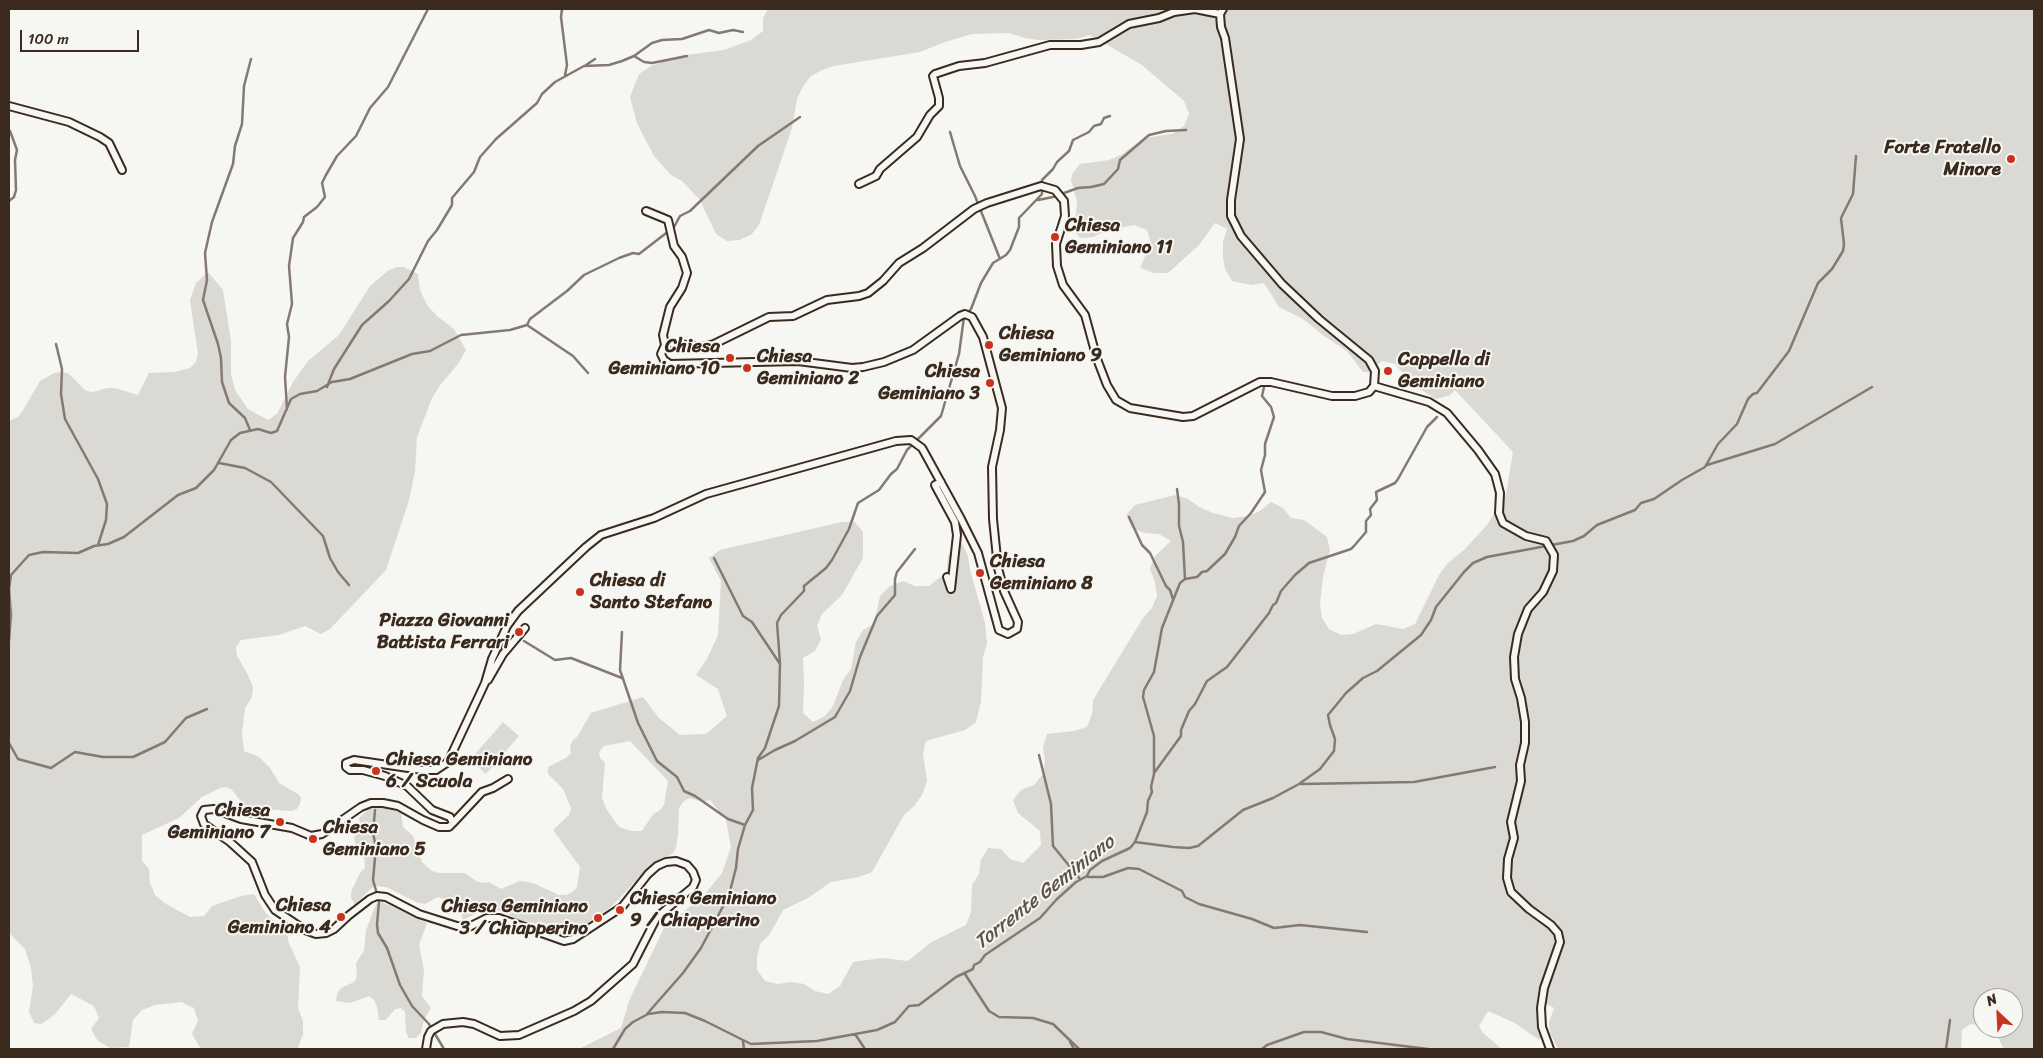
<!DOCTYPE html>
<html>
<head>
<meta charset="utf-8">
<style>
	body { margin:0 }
	#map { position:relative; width:2043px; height:1058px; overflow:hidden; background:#f6f6f2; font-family:Sriracha,sans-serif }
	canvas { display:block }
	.frame { position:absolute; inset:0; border:10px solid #3b2a1e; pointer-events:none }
	.north { position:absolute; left:1973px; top:988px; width:50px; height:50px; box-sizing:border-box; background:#f6f6f2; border:1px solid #aba49d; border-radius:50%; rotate:335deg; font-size:14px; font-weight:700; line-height:20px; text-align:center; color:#3b2a1e }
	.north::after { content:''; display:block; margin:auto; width:18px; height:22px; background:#c8321e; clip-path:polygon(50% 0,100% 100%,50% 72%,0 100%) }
	.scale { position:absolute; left:20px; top:30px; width:119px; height:22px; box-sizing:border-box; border:2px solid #3b2a1e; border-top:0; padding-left:6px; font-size:15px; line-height:18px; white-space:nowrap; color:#3b2a1e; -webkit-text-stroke:4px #f6f6f2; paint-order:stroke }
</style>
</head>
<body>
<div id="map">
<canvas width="2043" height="1058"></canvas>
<div class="frame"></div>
<div class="north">N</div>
<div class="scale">100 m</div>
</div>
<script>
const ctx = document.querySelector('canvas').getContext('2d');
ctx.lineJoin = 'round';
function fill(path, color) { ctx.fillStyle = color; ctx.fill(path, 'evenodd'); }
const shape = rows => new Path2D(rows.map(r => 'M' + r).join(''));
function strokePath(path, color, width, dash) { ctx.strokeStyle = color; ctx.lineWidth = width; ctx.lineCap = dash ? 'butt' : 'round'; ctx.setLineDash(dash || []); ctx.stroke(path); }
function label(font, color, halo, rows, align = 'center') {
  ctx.font = font + ' Sriracha,sans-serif'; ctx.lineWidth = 4; ctx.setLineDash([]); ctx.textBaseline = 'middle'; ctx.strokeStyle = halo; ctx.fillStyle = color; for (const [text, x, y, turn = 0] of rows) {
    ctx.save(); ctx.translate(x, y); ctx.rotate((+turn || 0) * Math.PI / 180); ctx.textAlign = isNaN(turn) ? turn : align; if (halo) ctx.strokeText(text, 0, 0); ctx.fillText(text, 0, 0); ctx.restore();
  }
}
fill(shape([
	[768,9,2034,9,2034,1049,2004,1049,1997,1036,1986,1028,2013,1028,2013,998,1983,998,1983,1026,1970,1024,1962,1030,1961,1049,1558,1049,1550,1033,1549,1023,1554,1008,1537,998,1537,1022,1543,1036,1539,1040,1515,1023,1488,1011,1479,1026,1483,1033,1502,1049,579,1049,621,1028,629,1001,664,928,705,894,722,873,731,847,726,820,710,800,703,802,689,798,683,802,679,808,678,835,676,848,672,854,653,863,611,907,572,933,558,935,531,926,501,911,491,910,477,913,463,920,459,907,453,902,438,897,425,904,418,903,386,887,374,886,355,904,351,898,351,892,360,873,365,868,364,854,355,843,354,837,360,832,359,818,369,809,382,807,401,813,403,827,413,836,422,862,432,871,439,873,465,873,476,881,482,883,489,882,501,889,520,881,533,883,559,895,566,895,572,892,577,887,580,867,553,830,569,815,571,808,563,789,548,774,548,767,566,758,571,753,570,746,573,740,577,737,591,713,643,697,659,718,680,735,706,734,727,716,718,689,696,675,707,659,718,635,721,581,709,558,720,550,842,522,855,522,863,532,863,558,842,595,822,614,817,626,821,639,815,651,803,658,804,686,803,713,813,722,825,716,833,706,843,680,851,669,856,642,863,630,874,624,880,596,890,586,903,581,915,586,929,586,947,572,948,556,951,550,962,543,968,556,970,570,985,623,987,643,983,657,981,702,976,722,965,730,926,741,923,754,927,781,922,795,914,806,904,815,872,872,859,877,831,882,808,898,783,910,770,934,760,944,757,957,757,970,765,981,778,984,790,982,804,984,815,991,828,994,840,986,853,962,882,958,908,961,930,943,966,925,971,912,972,885,979,874,981,860,988,848,1001,849,1010,859,1023,863,1041,845,1040,831,1018,813,1013,800,1021,790,1034,785,1043,774,1045,761,1043,747,1047,734,1074,731,1087,727,1092,714,1093,700,1143,618,1152,608,1157,596,1155,582,1150,569,1155,556,1171,541,1159,534,1145,533,1132,528,1126,515,1135,505,1175,495,1188,499,1199,507,1213,513,1233,518,1248,516,1260,511,1271,502,1283,508,1291,518,1304,520,1327,537,1330,550,1323,577,1320,604,1322,618,1329,629,1341,635,1353,634,1376,624,1403,629,1415,624,1439,575,1447,564,1465,549,1487,525,1506,494,1513,452,1455,390,1450,395,1436,399,1413,385,1395,364,1382,361,1368,372,1363,372,1347,351,1324,336,1303,319,1279,307,1264,283,1251,285,1232,281,1225,269,1223,256,1223,242,1227,229,1215,223,1199,245,1168,273,1154,273,1140,268,1151,243,1147,230,1134,225,1107,230,1093,237,1080,238,1071,227,1076,214,1077,201,1071,180,1072,174,1080,164,1109,160,1121,155,1144,138,1172,134,1184,126,1189,114,1184,101,1142,65,1090,35,1076,39,1039,40,1025,38,1009,33,972,34,945,42,920,52,834,66,822,70,811,76,803,86,797,99,792,128,759,225,751,235,739,240,727,241,716,234,700,200,682,181,671,175,654,156,637,123,630,97,639,74,651,66,679,56,724,50,751,40,763,31,763,18],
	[630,741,668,781,664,805,659,811,653,814,642,831,632,831,619,827,607,810,602,798,605,763,600,758,599,752,604,746],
	[397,267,404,267,418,274,420,290,427,305,437,316,454,329,466,350,458,364,441,384,432,398,417,437,415,472,409,500,386,570,330,629,321,634,305,626,279,635,241,640,236,647,237,656,247,673,253,687,252,697,245,708,242,734,244,751,259,757,270,768,279,783,298,794,301,798,300,804,297,809,291,811,251,808,245,806,232,790,226,787,220,788,202,797,179,818,142,835,142,861,149,869,150,883,155,895,166,904,190,917,204,916,212,906,241,896,254,894,265,912,275,922,287,928,288,941,300,967,298,1008,303,1021,303,1035,298,1047,299,1049,201,1049,192,1034,198,1021,194,1008,181,1002,155,1005,142,1010,133,1020,129,1047,110,1048,98,1041,91,1029,99,1018,94,1006,71,994,56,1013,46,1021,41,1024,34,1023,29,1012,33,986,31,968,25,949,9,933,9,421,18,417,23,410,40,381,54,373,62,372,69,374,86,391,93,392,108,388,115,388,138,395,149,373,174,372,190,368,196,362,198,354,190,300,196,283,208,272,223,290,231,341,231,374,235,390,248,409,268,420,277,414,293,382,308,361,339,335,370,286,389,270],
	[503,722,519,736,486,774,470,760],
	[382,902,427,923,419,945,424,970,422,996,431,1008,424,1020,421,1033,416,1038,409,1038,406,1032,405,1012,401,1008,395,1009,386,1020,379,1020,377,1007,374,1000,369,996,350,1003,336,1001,337,994,341,988,354,982,357,977,356,963,364,951,366,931,373,911,376,905]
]), '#dad9d3');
strokePath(shape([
	[562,9,561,17,567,65,565,75],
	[634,56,644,62,652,63,687,56],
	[586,65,595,59],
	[950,132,960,166,975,196,1000,259],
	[1038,200,1053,197,1078,188,1091,187,1104,184,1118,169,1120,160,1149,135,1166,131,1186,130],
	[9,201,14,197,16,190,15,160,17,150,10,131],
	[527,325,573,356,588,373],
	[56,344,62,369,61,394,65,419,98,479,107,504,106,520,98,545],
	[327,387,334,369,362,325,389,301,409,279,428,241,437,230,452,205,452,198,474,172,480,157,496,139,537,103,542,94,555,82,584,66,609,65,622,61,634,56,652,43,662,40,682,39,709,30,719,33,733,30,743,32],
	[287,409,285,377,289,337,287,324,292,304,289,266,293,238,303,222,304,217,317,207,325,197,322,183,326,175,337,156,356,136,370,108,388,87,428,9],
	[250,430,245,418,229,403,222,382,221,358,218,344,203,300,207,280,205,253,212,222,233,164,235,146,242,124,244,86,251,59],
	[219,463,245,468,271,482,323,536,330,558,338,572,349,585],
	[1707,465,1775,444,1872,387],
	[1177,489,1179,504,1179,526,1183,542,1185,579],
	[1129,517,1142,545,1150,553,1166,586,1170,590,1173,599],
	[714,558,743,616,752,622,780,664],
	[622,632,620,670,638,723,657,761,677,777,684,791,695,796,728,819,745,825],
	[9,641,11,615,9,589,11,575,29,555,43,552,78,553,94,546,108,544,124,537,178,495,196,488,214,470,231,440,240,433,258,429,271,433,277,431,291,399,300,394,317,391,332,382,350,379,412,354,430,351,461,335,510,330,527,325,530,319,567,291,584,275,619,258,633,253,639,254,674,227,680,216,690,211,758,146,800,117],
	[524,641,555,660,571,658,622,678],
	[9,743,18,759,51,768,75,752,103,757,133,757,165,742,186,718,207,709],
	[1039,755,1051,804,1053,846,1080,879],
	[758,760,775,750,795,741,835,717,850,691,860,657,877,616,895,595,895,579,897,572,915,549],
	[1154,773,1181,736,1181,730,1189,711,1195,704,1207,681,1227,667,1269,613,1273,605,1276,603,1281,591,1295,575,1309,563,1351,549,1354,546,1366,532,1366,521,1371,515,1370,509,1377,500,1376,492,1395,483,1398,479,1427,427,1437,417],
	[1301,784,1414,782,1495,767],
	[375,810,373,833,376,847,373,880,379,901,377,925,378,933,387,948,400,985,412,1006,429,1024,444,1049],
	[1135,842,1147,812,1148,801,1152,792,1151,787,1154,774,1154,736,1143,697,1144,690,1154,672,1162,628,1180,583,1185,579,1197,577,1202,572,1207,571,1225,554,1235,537,1239,526,1251,513,1265,492,1261,470,1265,455,1265,444,1274,417,1271,407,1262,396,1264,387],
	[1088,877,1103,877,1128,868,1139,869,1182,891,1185,897,1199,904,1252,919,1274,928,1300,925,1367,932],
	[965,974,989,1011,999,1017,1033,1018,1053,1024,1079,1049],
	[647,1014,683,973,701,948,729,895,736,868,738,849,745,825,753,810,752,788,758,758,765,748,779,706,780,663,777,623,781,615,804,591,804,586,826,568,832,560,849,529,858,503,879,490,891,474,897,469,907,450,941,416,959,354,964,317,971,309,981,283,993,263,1006,255,1010,250,1019,227,1019,218,1042,194,1042,180,1053,169,1057,162,1069,151,1073,140,1089,132,1094,126,1101,124,1104,118,1110,116],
	[855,1034,865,1049],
	[743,1041,744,1049],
	[1070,1042,1074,1049],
	[613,1049,625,1029,633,1022,648,1014,662,1012,685,1013,705,1021,751,1044,817,1041,877,1030,895,1022,909,1006,919,1005,956,977,973,969,974,965,980,962,985,955,1040,918,1057,899,1076,882,1087,876,1090,870,1102,861,1130,848,1135,842,1173,847,1189,848,1198,846,1243,810,1273,798,1299,784,1320,769,1334,751,1335,739,1330,725,1328,715,1333,709,1346,693,1363,678,1377,671,1421,635,1431,620,1436,607,1464,572,1473,563,1487,557,1573,541,1584,536,1597,525,1635,510,1641,503,1654,499,1682,480,1705,467,1718,444,1737,424,1748,399,1753,394,1757,393,1789,351,1818,283,1832,269,1843,251,1844,244,1841,218,1853,194,1856,156],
	[1262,1049,1267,1045,1304,1032,1321,1032,1347,1039,1428,1049],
	[1946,1049,1950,1020]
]), '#857a71', 2.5);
const minor = shape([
	[1223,9,1220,14,1221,27,1225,38,1240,139,1231,200,1231,216,1241,236,1282,284,1319,319,1369,360,1375,371,1374,386],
	[9,106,69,122,100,137,109,143,122,170],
	[859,184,876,176,880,169,917,137,930,115,939,106,939,98,933,76,935,74,959,66,985,63,1050,45,1081,45,1099,42,1129,24,1159,18,1174,12,1195,9,1220,14],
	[646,211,668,220,674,246,682,257,687,273,682,288,670,307,663,335,665,345],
	[1374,386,1429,402,1447,413,1478,450,1495,474,1500,493,1499,513,1503,523,1526,536,1546,541,1554,555,1553,571,1543,592,1528,609,1518,634,1514,657,1515,679,1521,698,1525,722,1525,743,1520,765,1521,781,1511,822,1514,838,1508,859,1507,878,1511,892,1529,909,1551,925,1558,933,1560,942,1544,988,1541,1008,1542,1027,1550,1049],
	[941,482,935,485,955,522,957,535,951,589],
	[947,577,951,589],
	[488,680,503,654,525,628],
	[453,823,482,792,493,788,508,779],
	[426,1049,428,1037,431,1031,443,1024,463,1022,474,1024,500,1036,519,1035,574,1011,591,1001,633,964,657,917,693,887,696,880,693,872,687,865,676,861,666,862,657,866,648,874,622,907,573,939,564,941,499,918,487,918,469,927,457,926,419,914,386,897,377,896,370,899,348,916,334,929,326,933,316,934,305,930,275,910,265,895,252,862,230,842,204,824,201,816,204,810,214,809,241,819,292,828,311,836,322,834,361,807,371,803,383,803,398,806,423,820,439,827,449,827,453,823,450,817,432,810,407,786,385,776,363,770,350,770,346,767,346,763,354,760,422,770,436,770,448,762,485,683,492,659,507,626,518,611,586,547,601,535,654,518,706,494,896,441,911,440,922,448,961,519,978,553,999,630,1008,634,1017,629,1018,622,1004,591,998,568,993,519,992,467,1000,430,1002,408,983,337,972,317,965,314,960,316,913,350,884,362,863,367,852,368,798,361,670,364,664,360,661,354,665,345,671,343,703,347,714,344,769,317,793,316,827,300,859,296,868,293,883,281,899,263,923,248,974,209,987,203,1041,186,1055,190,1064,201,1065,216,1056,244,1057,266,1063,285,1085,315,1097,359,1107,385,1116,400,1130,408,1183,417,1193,416,1260,382,1271,382,1332,396,1355,396,1369,392,1374,386]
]);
strokePath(minor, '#3b2a1e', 10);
strokePath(minor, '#f6f6f2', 6);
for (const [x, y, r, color] of [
	[2011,159,5,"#c8321e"],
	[1055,237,5,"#c8321e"],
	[989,345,5,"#c8321e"],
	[730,358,5,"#c8321e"],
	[747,368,5,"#c8321e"],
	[1388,371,5,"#c8321e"],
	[990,383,5,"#c8321e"],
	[980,573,5,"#c8321e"],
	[580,592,5,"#c8321e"],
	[519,632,5,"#c8321e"],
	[376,771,5,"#c8321e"],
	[280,822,5,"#c8321e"],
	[313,839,5,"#c8321e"],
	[620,910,5,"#c8321e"],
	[341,917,5,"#c8321e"],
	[598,918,5,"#c8321e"]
]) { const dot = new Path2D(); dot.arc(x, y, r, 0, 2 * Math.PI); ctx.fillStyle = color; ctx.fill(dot); strokePath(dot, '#f6f6f2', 2); }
label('bold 19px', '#3b2a1e', '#f6f6f2', [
	["Forte Fratello",2001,148,"right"],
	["Minore",2001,170,"right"],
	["Chiesa",1065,226],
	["Geminiano 11",1065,248],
	["Chiesa",999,334],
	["Geminiano 9",999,356],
	["Chiesa",720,347,"right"],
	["Geminiano 10",720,369,"right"],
	["Chiesa",757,357],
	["Geminiano 2",757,379],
	["Cappella di",1398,360],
	["Geminiano",1398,382],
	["Chiesa",980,372,"right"],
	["Geminiano 3",980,394,"right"],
	["Chiesa",990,562],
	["Geminiano 8",990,584],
	["Chiesa di",590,581],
	["Santo Stefano",590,603],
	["Piazza Giovanni",509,621,"right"],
	["Battista Ferrari",509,643,"right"],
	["Chiesa Geminiano",386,760],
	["6 / Scuola",386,782],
	["Chiesa",270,811,"right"],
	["Geminiano 7",270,833,"right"],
	["Chiesa",323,828],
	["Geminiano 5",323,850],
	["Chiesa Geminiano",630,899],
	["9 / Chiapperino",630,921],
	["Chiesa",331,906,"right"],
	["Geminiano 4",331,928,"right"],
	["Chiesa Geminiano",588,907,"right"],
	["3 / Chiapperino",588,929,"right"]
], 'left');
label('italic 20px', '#605248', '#f6f6f2', [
	["Torrente Geminiano",1045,893,-38]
]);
</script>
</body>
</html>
